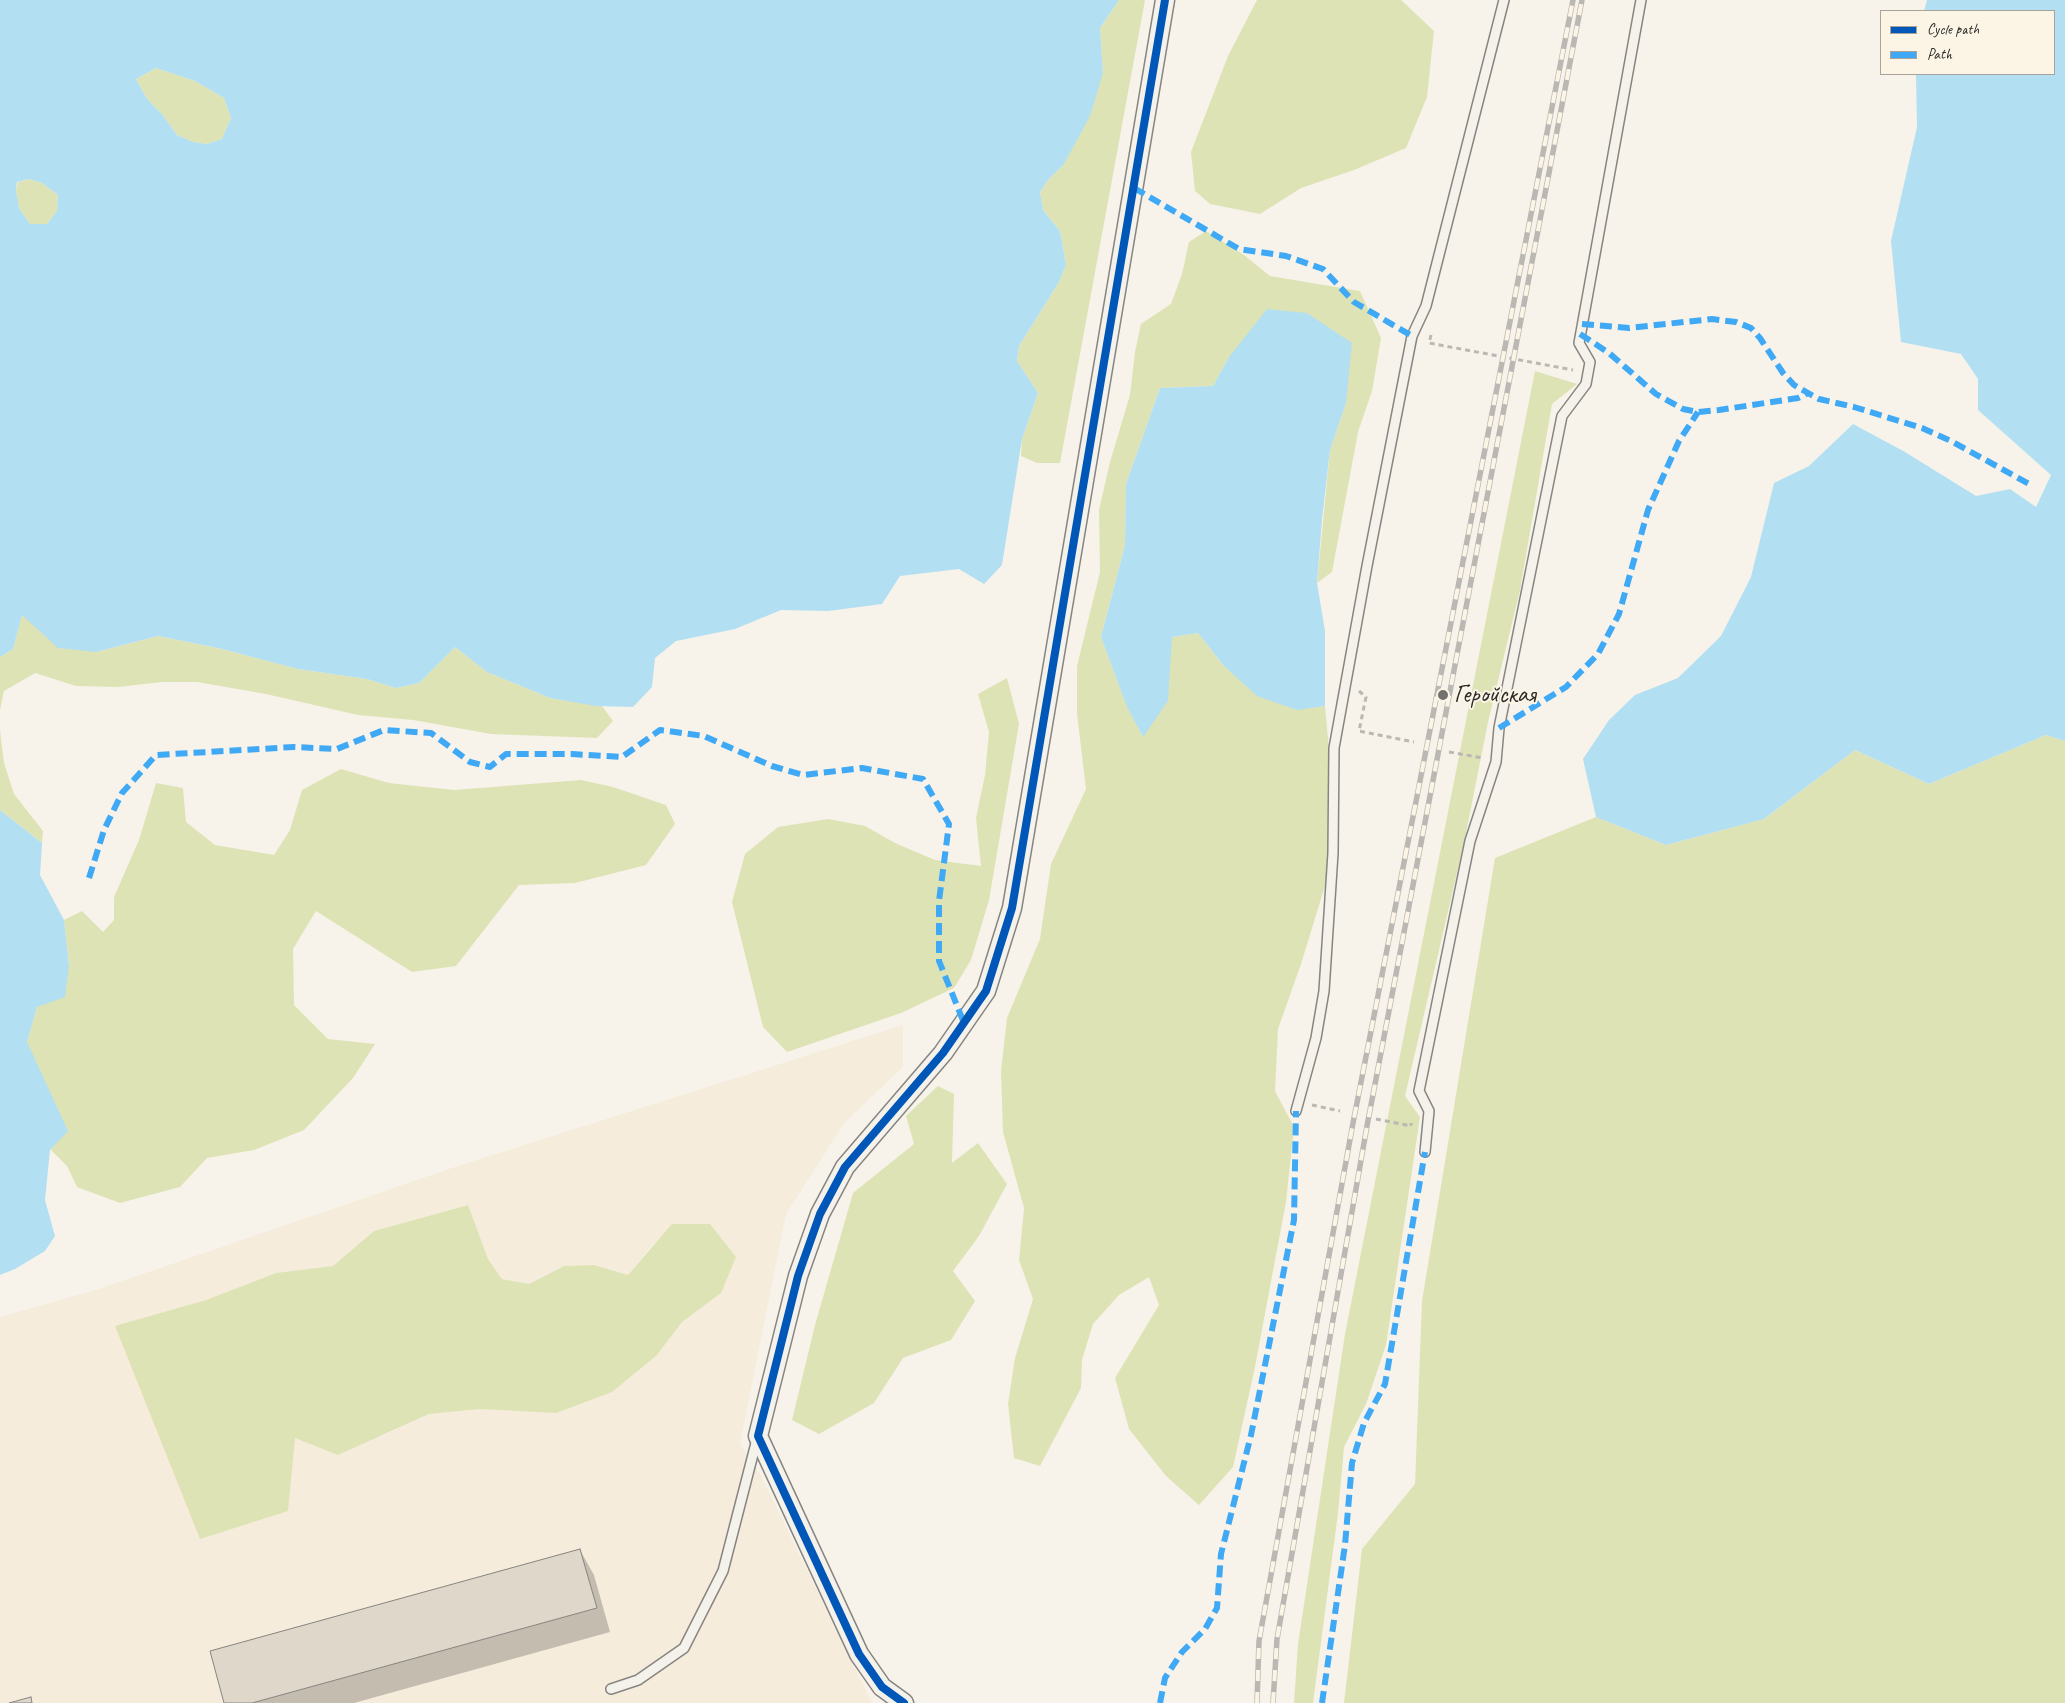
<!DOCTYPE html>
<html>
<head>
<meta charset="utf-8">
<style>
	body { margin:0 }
	#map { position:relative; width:2065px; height:1703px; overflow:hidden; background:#f7f3ea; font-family:Caveat,sans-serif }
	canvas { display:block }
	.legend { position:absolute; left:1880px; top:10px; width:175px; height:65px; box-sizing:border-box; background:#fcf5e5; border:1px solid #a8a49b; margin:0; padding:6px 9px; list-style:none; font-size:15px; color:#2b2b2b }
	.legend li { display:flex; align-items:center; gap:10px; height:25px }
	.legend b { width:25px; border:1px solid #a8a49b }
</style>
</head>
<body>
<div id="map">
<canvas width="2065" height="1703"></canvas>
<ul class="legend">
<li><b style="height:6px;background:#0057b8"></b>Cycle path</li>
<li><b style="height:6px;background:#3fa9f5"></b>Path</li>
</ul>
</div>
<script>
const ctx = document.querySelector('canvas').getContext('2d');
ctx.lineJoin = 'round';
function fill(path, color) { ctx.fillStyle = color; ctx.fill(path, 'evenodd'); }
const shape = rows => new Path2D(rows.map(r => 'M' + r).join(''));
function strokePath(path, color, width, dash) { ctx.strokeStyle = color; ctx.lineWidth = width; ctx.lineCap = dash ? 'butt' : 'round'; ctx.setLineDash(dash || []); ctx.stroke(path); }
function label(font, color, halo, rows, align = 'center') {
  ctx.font = font + ' Caveat,sans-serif'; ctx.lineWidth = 4; ctx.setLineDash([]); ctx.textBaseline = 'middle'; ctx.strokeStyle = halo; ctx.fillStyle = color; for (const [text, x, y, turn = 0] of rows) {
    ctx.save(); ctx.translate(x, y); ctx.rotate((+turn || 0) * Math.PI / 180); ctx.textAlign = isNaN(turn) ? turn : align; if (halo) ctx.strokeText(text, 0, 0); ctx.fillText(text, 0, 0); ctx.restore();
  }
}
fill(shape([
	[903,1025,903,1067,845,1122,786,1214,740,1444,760,1474,872,1703,0,1703,0,1317,99,1289,455,1167],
	[467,1205,488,1259,502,1279,529,1284,564,1266,594,1265,628,1275,654,1243,721,1293,682,1322,657,1355,480,1409,429,1414,380,1437,295,1438,115,1327,206,1300,276,1273,333,1266,374,1231]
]), '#f5ecdb');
fill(shape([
	[1119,0,1145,0,1060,463,1037,463,1021,456,1022,439,1038,393,1017,361,1019,346,1059,282,1066,265,1060,231,1043,210,1040,192,1048,180,1064,164,1103,73,1100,28],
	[1257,0,1401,0,1434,31,1427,97,1406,148,1354,170,1301,188,1260,214,1210,204,1195,191,1191,152,1228,56],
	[156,68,195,81,224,98,231,118,222,139,207,144,193,142,177,135,162,114,147,99,136,79],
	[29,179,42,183,58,195,57,211,47,224,30,224,19,208,16,190,18,182],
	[1206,231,1244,255,1270,276,1360,291,1381,338,1372,391,1358,432,1332,572,1317,583,1330,450,1346,403,1229,357,1213,386,1160,388,1126,484,1125,545,1101,637,1127,706,1143,737,1172,637,1198,633,1223,665,1297,709,1325,706,1333,793,1328,876,1301,964,1278,1029,1275,1091,1294,1127,1286,1202,1255,1367,1233,1467,1199,1505,1166,1476,1129,1429,1115,1378,1159,1305,1149,1277,1119,1295,1093,1324,1082,1360,1081,1388,1040,1466,1014,1458,1008,1404,1015,1358,1033,1299,1019,1260,1024,1208,1003,1132,1001,1071,1007,1018,1040,939,1051,864,1086,789,1077,714,1077,666,1100,572,1099,510,1110,462,1130,395,1135,352,1141,324,1171,304,1182,274,1189,242],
	[1535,371,1577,384,1552,404,1520,590,1488,722,1464,843,1405,1096,1420,1117,1386,1345,1366,1404,1344,1447,1338,1513,1313,1703,1294,1703,1298,1644,1345,1334],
	[22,614,96,652,158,636,218,648,298,669,367,679,396,688,419,683,455,647,487,672,550,698,602,706,613,721,597,738,491,734,413,720,358,715,266,694,197,682,162,682,118,687,76,686,35,673,4,691,0,710,0,657,13,649],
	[1007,678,1019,724,989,900,971,960,954,988,901,1013,787,1052,763,1027,732,902,745,854,778,827,828,819,865,826,895,843,935,860,981,866,976,818,985,775,989,732,978,694],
	[0,730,4,763,14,794,43,831,42,843,0,810],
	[2046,735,2065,741,2065,1703,1344,1703,1362,1549,1415,1484,1422,1301,1495,858,1596,817,1666,845,1764,819,1855,750,1929,784],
	[341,769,389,783,454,790,581,780,613,787,666,805,675,824,646,865,575,883,519,885,456,966,412,972,316,911,293,949,294,1005,328,1039,375,1044,353,1078,304,1130,254,1150,207,1158,180,1187,120,1203,77,1187,67,1166,51,1150,27,1042,37,1007,69,966,64,920,82,911,103,932,114,920,114,897,139,840,156,783,183,788,186,822,215,845,274,855,290,830,302,790],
	[938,1086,954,1094,952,1163,978,1143,1007,1184,979,1236,953,1271,975,1301,951,1340,903,1358,874,1403,819,1434,792,1420,815,1325,853,1193,914,1144,906,1116],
	[468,1205,488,1259,502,1279,529,1284,564,1266,594,1265,628,1275,672,1224,710,1224,736,1257,721,1293,682,1322,657,1355,612,1392,556,1413,480,1409,429,1414,338,1455,295,1438,288,1511,200,1539,115,1326,206,1300,276,1273,333,1266,374,1231]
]), '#dee3b5');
fill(shape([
	[0,0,1119,0,1100,28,1103,73,1090,116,1064,164,1048,180,1040,192,1043,210,1060,231,1066,265,1059,282,1019,346,1017,361,1038,393,1022,439,1002,565,984,584,959,569,900,576,882,604,828,611,781,610,735,629,676,641,655,658,652,687,633,707,596,706,550,698,487,672,455,647,419,683,396,688,367,679,298,669,218,648,158,636,96,652,58,648,22,615,13,649,0,657],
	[156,68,195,81,224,98,231,118,222,139,207,144,193,142,177,135,162,114,147,99,136,79],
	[29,179,42,183,58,195,57,211,47,224,30,224,19,208,16,190,17,182],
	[1927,0,2065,0,2065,741,2046,735,1929,784,1855,750,1764,819,1666,845,1596,817,1583,759,1609,720,1635,695,1678,678,1721,636,1751,577,1774,483,1809,466,1853,424,1905,452,1976,496,2010,489,2036,507,2051,475,1978,410,1978,379,1961,354,1901,342,1891,241,1917,127,1916,74,2054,74,2054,11,1924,11],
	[1267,309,1307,313,1352,343,1346,403,1330,450,1322,520,1317,583,1325,631,1325,706,1297,710,1257,696,1223,665,1198,633,1172,637,1168,701,1143,737,1127,707,1101,637,1125,545,1126,484,1160,388,1213,386,1229,357],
	[0,810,42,843,40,875,64,920,69,966,65,997,37,1007,27,1042,68,1131,50,1150,45,1200,55,1236,45,1251,15,1269,0,1275]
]), '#b2dff2');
fill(shape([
	[580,1550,594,1575,610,1632,354,1703,226,1703]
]), '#0003');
const building = shape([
	[580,1549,597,1608,252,1703,224,1703,210,1651,580,1549],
	[31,1697,32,1703,9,1703,31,1697]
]);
fill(building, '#ded7ca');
strokePath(building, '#878581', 1);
const service = shape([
	[1296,1111,1316,1038,1324,991,1333,853,1334,748,1367,566,1412,336,1426,306,1504,0],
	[1425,1152,1429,1111,1419,1091,1470,841,1496,762,1499,728,1562,416,1586,384,1590,362,1579,343,1641,0],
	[611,1689,638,1680,684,1648,723,1571,757,1439]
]);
const minor = shape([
	[904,1703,882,1687,859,1654,758,1436,798,1276,820,1214,845,1167,943,1053,986,991,1012,908,1165,0]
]);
strokePath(service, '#878581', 12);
strokePath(minor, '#878581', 21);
strokePath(shape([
	[1431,335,1429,343,1573,370],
	[1359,691,1366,697,1359,731,1414,742],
	[1449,752,1483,758],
	[1312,1105,1340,1111],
	[1376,1119,1411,1126,1411,1123]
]), '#bbb8b4', 3, [5, 4]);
strokePath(service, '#f5f2ec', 9);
strokePath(minor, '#f5f2ec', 18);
const rail = shape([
	[1257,1703,1259,1641,1353,1123,1573,0],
	[1273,1703,1277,1639,1367,1126,1582,0]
]);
strokePath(rail, '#bbb8b4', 5.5);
strokePath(rail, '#fcf5e5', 4, [11]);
strokePath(shape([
	[1134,188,1239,249,1286,256,1323,269,1354,302,1412,336],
	[1582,324,1629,328,1712,319,1736,322,1751,328,1760,338,1783,373,1794,385,1808,393,1819,399,1854,407,1922,428,1951,441,2031,485],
	[1580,334,1609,353,1656,394,1683,409,1698,412,1719,410,1798,398,1808,393],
	[1499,728,1566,687,1598,654,1619,614,1648,510,1679,441,1698,412],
	[89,878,104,830,122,793,156,755,294,747,337,749,384,730,431,733,470,762,490,767,506,754,572,754,622,757,660,730,704,736,772,766,803,775,862,768,923,779,949,824,939,901,939,961,964,1023],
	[1160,1703,1165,1678,1182,1652,1205,1629,1217,1608,1221,1554,1251,1435,1294,1220,1296,1111],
	[1322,1703,1345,1545,1352,1463,1364,1423,1385,1384,1425,1152]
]), '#3fa9f5', 6, [12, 6]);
strokePath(shape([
	[904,1703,882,1687,859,1654,758,1436,798,1276,820,1214,845,1167,943,1053,986,991,1012,908,1165,0]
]), '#0057b8', 8);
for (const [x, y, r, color] of [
	[1443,695,6,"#72716e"]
]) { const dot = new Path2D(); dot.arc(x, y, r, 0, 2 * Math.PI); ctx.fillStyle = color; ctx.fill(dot); strokePath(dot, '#fcf5e5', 2); }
label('25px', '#2b2b2b', '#fcf5e5', [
	["Геройская",1454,695]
], 'left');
</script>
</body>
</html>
